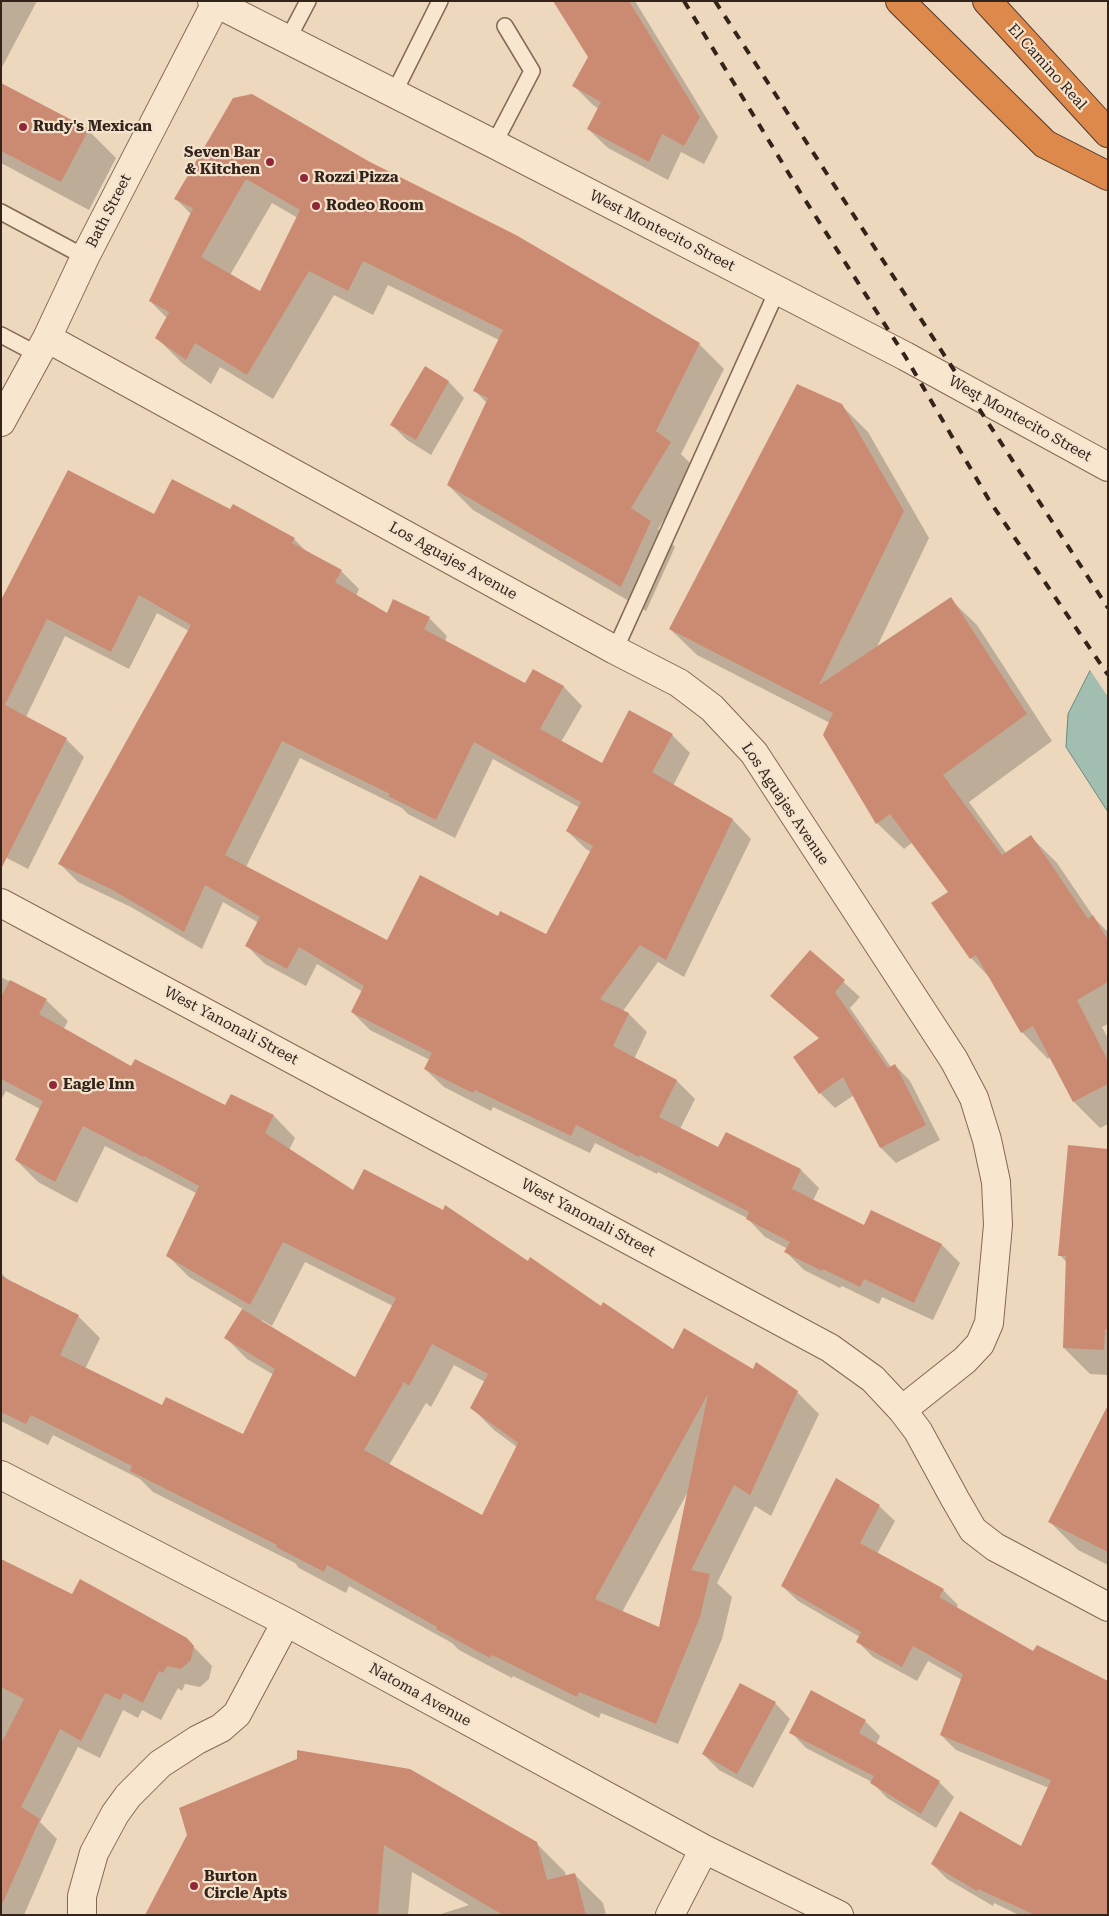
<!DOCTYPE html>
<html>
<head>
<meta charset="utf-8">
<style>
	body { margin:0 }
	#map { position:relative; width:1109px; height:1916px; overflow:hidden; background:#edd8bd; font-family:"Roboto Serif",serif }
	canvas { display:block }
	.frame { position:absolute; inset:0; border:2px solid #33231b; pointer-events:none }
</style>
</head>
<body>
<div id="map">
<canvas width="1109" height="1916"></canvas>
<div class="frame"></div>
</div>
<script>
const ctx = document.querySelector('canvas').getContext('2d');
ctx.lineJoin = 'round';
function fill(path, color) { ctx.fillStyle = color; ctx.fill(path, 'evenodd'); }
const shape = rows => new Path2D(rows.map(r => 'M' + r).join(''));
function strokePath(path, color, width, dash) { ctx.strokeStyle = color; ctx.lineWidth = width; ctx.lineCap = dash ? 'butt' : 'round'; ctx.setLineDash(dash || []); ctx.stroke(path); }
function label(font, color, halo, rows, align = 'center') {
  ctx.font = font + ' "Roboto Serif",serif'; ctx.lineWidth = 4.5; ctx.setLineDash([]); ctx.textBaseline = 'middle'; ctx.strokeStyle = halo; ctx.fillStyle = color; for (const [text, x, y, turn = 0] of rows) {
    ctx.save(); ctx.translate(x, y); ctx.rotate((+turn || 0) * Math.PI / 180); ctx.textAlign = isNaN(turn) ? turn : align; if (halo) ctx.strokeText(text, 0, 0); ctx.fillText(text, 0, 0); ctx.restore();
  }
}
const water = shape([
	[1108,635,1108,812,1066,747,1068,714,1108,635]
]);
fill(water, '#a1beb1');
strokePath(water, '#698b7d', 1);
fill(shape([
	[1108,633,1108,697,1088,667]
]), '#edd8bd');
fill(shape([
	[1,1,37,1,1,69],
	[555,1,635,1,718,137,704,164,681,152,668,180,608,148,588,129,599,109,593,105,574,86,589,57],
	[1,84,88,130,116,158,89,210,1,163],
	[233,99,369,164,699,344,724,369,681,454,695,468,658,529,675,547,646,611,473,510,448,485,487,403,474,390,499,340,388,285,373,315,334,295,273,399,220,367,211,384,182,363,157,338,167,318,150,301,192,215,176,199],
	[272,203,298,218,260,293,230,275],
	[425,368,449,382,464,398,431,455,407,440,392,425],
	[841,405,868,432,929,538,876,649,950,599,977,625,1052,741,969,802,1006,853,1031,837,1057,863,1095,919,1108,932,1108,1024,1102,1027,1108,1038,1108,1124,1100,1128,1074,1102,1050,1057,1048,1059,1022,1032,991,979,971,958,949,892,913,842,904,849,877,823,830,723,697,655,670,629],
	[231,511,294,539,308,553,341,571,359,589,356,596,387,615,429,618,447,636,445,641,525,684,533,671,564,687,582,706,561,742,602,765,672,735,690,753,673,786,733,820,751,839,684,977,658,962,623,1011,629,1014,647,1032,634,1059,677,1081,695,1099,680,1129,719,1149,727,1134,801,1170,819,1188,813,1201,864,1226,871,1211,942,1245,960,1263,933,1320,882,1297,879,1304,842,1286,840,1288,804,1270,786,1252,788,1249,765,1237,747,1218,658,1172,657,1174,595,1143,590,1153,493,1107,491,1111,444,1087,425,1069,430,1060,370,1030,352,1012,363,992,317,964,306,986,265,964,247,946,259,923,223,902,202,949,131,907,78,882,60,864,189,631,157,613,129,669,65,636,26,717,66,739,84,757,28,869,1,855,1,603,155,516],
	[300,758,402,808,408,814,455,838,493,759,580,808,567,831,586,849,591,852,547,936,498,917,388,941,246,867],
	[810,952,860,997,850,1008,891,1067,895,1065,910,1081,940,1140,896,1163,881,1148,854,1095,835,1108,820,1093,820,1039,772,996],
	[1,977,46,1000,68,1021,63,1030,132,1068,225,1107,231,1096,274,1116,295,1138,289,1150,354,1192,528,1263,673,1351,754,1371,757,1364,797,1392,819,1414,771,1516,755,1506,717,1583,732,1597,722,1639,678,1744,601,1713,599,1718,513,1676,512,1678,459,1650,452,1643,349,1586,346,1593,299,1568,295,1563,153,1492,140,1479,53,1435,48,1445,1,1421,1,1273,13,1284,78,1316,100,1338,85,1369,162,1407,244,1436,274,1375,247,1359,226,1338,243,1309,189,1277,167,1255,196,1193,105,1146,77,1203,38,1182,16,1160,40,1109,6,1091,1,1100],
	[305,1262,393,1306,355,1379,261,1322,262,1320,272,1326],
	[454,1365,485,1382,472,1408,494,1430,517,1447,483,1516,389,1465,426,1403,431,1407],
	[689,1490,660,1629,622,1612],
	[1108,1150,1108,1375,1090,1374,1064,1348,1067,1263,1060,1255],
	[1108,1414,1108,1565,1078,1550,1050,1522],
	[879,1506,895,1521,877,1554,943,1590,958,1605,956,1609,1034,1652,1108,1915,1019,1915,994,1903,993,1906,947,1879,932,1864,1022,1848,1049,1788,956,1750,941,1735,962,1680,928,1661,917,1681,873,1657,858,1642,860,1637,798,1601,782,1586],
	[1,1560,72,1595,186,1639,212,1666,209,1679,200,1687,185,1684,182,1691,178,1688,161,1720,142,1710,138,1718,123,1710,100,1758,78,1747,40,1822,57,1839,24,1915,1,1915],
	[775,1703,790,1719,753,1788,719,1770,703,1754],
	[865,1721,880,1736,876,1745,939,1782,954,1797,936,1828,887,1798,872,1782,806,1748,791,1732],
	[188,1835,536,1843,565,1872,566,1876,574,1874,603,1903,606,1915,438,1915,469,1905,412,1872,408,1915,348,1915]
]), '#0003');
fill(shape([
	[553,1,629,1,700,117,684,146,662,134,649,162,587,129,601,102,572,86,588,57],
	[1,83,89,129,61,182,1,151],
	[252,94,370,162,516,235,700,343,656,431,671,442,631,508,651,521,621,587,447,485,488,398,473,391,503,330,363,261,348,291,309,271,247,375,195,343,186,360,155,338,172,307,169,312,149,301,193,208,174,199,233,98],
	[246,179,300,210,260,291,201,257],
	[425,366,449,381,416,440,390,425],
	[797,384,842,404,904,511,819,685,951,597,1027,714,943,775,1002,855,1031,835,1088,919,1093,915,1108,940,1108,982,1077,1000,1108,1061,1108,1084,1073,1102,1033,1026,1021,1033,976,955,970,959,931,903,948,892,890,814,876,824,823,735,833,713,669,629],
	[68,470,154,514,172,479,230,509,233,504,295,538,292,543,342,570,335,582,387,613,393,599,430,617,424,629,525,683,533,669,564,686,540,729,602,763,629,710,673,734,652,772,733,819,666,960,640,945,600,999,629,1013,613,1046,677,1080,659,1117,718,1147,726,1132,801,1169,792,1189,864,1225,871,1210,942,1244,914,1303,864,1279,860,1287,823,1269,822,1271,784,1252,790,1242,746,1219,749,1212,640,1155,639,1157,576,1125,571,1136,475,1090,473,1093,424,1069,432,1053,351,1012,364,986,299,947,287,969,245,946,260,917,205,885,184,932,111,889,58,864,191,625,139,595,111,652,47,619,5,705,67,738,1,869,1,600],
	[282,741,390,794,388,796,436,820,474,742,581,802,566,831,593,846,546,934,500,911,498,916,420,875,387,940,225,855],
	[810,950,845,980,835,992,888,1068,895,1064,926,1125,880,1148,843,1077,819,1094,793,1057,819,1038,770,996],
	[10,980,47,999,39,1014,131,1066,135,1059,225,1105,231,1094,274,1115,265,1133,353,1190,364,1169,443,1210,445,1205,528,1261,530,1257,601,1306,603,1302,673,1349,684,1328,753,1369,756,1362,798,1391,750,1495,734,1485,691,1570,710,1574,700,1617,656,1724,579,1692,577,1697,492,1655,490,1658,436,1629,437,1627,327,1565,324,1572,276,1547,277,1545,130,1471,132,1466,31,1415,26,1424,1,1412,1,1276,79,1315,60,1355,162,1405,166,1397,243,1434,275,1369,224,1338,242,1309,355,1377,396,1298,283,1242,250,1305,166,1256,199,1186,144,1156,143,1157,83,1126,55,1182,15,1160,43,1101,1,1079,1,997],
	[432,1344,488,1374,470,1408,518,1443,482,1515,364,1450,404,1382,409,1386],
	[708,1394,672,1565,659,1627,595,1599],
	[1068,1145,1108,1149,1108,1329,1105,1329,1104,1350,1063,1348,1066,1256,1058,1256],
	[1108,1405,1108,1552,1048,1522],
	[836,1478,880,1505,860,1543,944,1589,939,1597,1033,1651,1037,1645,1108,1681,1108,1915,1035,1915,978,1889,977,1891,931,1864,960,1811,1021,1846,1051,1780,940,1735,963,1674,913,1646,902,1667,856,1642,861,1632,781,1586],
	[1,1559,72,1594,80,1579,187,1638,194,1646,191,1660,181,1669,167,1666,163,1673,159,1671,143,1703,124,1693,120,1700,105,1693,81,1741,60,1729,21,1807,40,1819,1,1907,1,1744,24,1699,1,1687],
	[740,1683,776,1702,737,1774,702,1754],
	[811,1690,866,1720,859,1733,940,1781,921,1814,870,1783,874,1776,789,1733],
	[297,1750,410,1769,537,1842,547,1880,575,1873,586,1915,503,1915,384,1845,378,1915,145,1915,187,1835,179,1808,297,1759]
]), '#cb8b73');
const service = shape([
	[288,39,308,1],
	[394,93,440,1],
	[494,144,532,71,505,26],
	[1,212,85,257],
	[1,335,37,354],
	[615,650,777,291]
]);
const minor = shape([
	[47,338,615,650,679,683,712,708,754,753,954,1060,974,1098,987,1140,996,1182,998,1225,989,1323,980,1344,965,1360,902,1410],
	[1,422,47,338,85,257,217,1],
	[1,903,830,1348,873,1379,902,1410,918,1431,955,1499,973,1530,995,1547,1108,1607],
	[1,1475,286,1622,704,1849,839,1915],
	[82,1915,82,1896,94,1853,115,1814,128,1796,160,1764,197,1740,221,1728,237,1714,286,1622],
	[670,1915,704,1849]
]);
const tertiary = shape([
	[212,1,494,144,905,356,1108,467]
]);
const motorway = shape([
	[900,1,1045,144,1108,176],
	[987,1,1108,133]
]);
strokePath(service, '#846856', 18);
strokePath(minor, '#846856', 30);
strokePath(tertiary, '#846856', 30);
strokePath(motorway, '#51372b', 30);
strokePath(service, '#f8e6cf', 15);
strokePath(minor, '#f8e6cf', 28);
strokePath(tertiary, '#f8e6cf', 28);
strokePath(motorway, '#dd894c', 28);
strokePath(shape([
	[684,1,800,192,905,356,989,500,1108,675],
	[715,1,1108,608]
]), '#33231b', 4, [9, 9]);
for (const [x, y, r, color] of [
	[23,127,5,"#922737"],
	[270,162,5,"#922737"],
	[304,178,5,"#922737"],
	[316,206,5,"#922737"],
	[53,1085,5,"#922737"],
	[194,1886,5,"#922737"]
]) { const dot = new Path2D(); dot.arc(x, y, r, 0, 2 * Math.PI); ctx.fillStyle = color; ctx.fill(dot); strokePath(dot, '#f4e3cc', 2); }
label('15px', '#33231b', '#f4e3cc', [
	["El Camino Real",1047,67,48],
	["Bath Street",109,211,-63],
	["West Montecito Street",662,231,27],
	["West Montecito Street",1020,419,29],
	["Los Aguajes Avenue",453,561,29],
	["Los Aguajes Avenue",785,804,56],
	["West Yanonali Street",231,1026,28],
	["West Yanonali Street",588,1218,28],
	["Natoma Avenue",420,1695,29]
]);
label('bold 15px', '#33231b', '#f4e3cc', [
	["Rudy's Mexican",33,127],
	["Seven Bar",260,153,"right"],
	["& Kitchen",260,170,"right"],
	["Rozzi Pizza",314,178],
	["Rodeo Room",326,206],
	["Eagle Inn",63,1085],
	["Burton",204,1877],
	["Circle Apts",204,1894]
], 'left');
</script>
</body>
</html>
